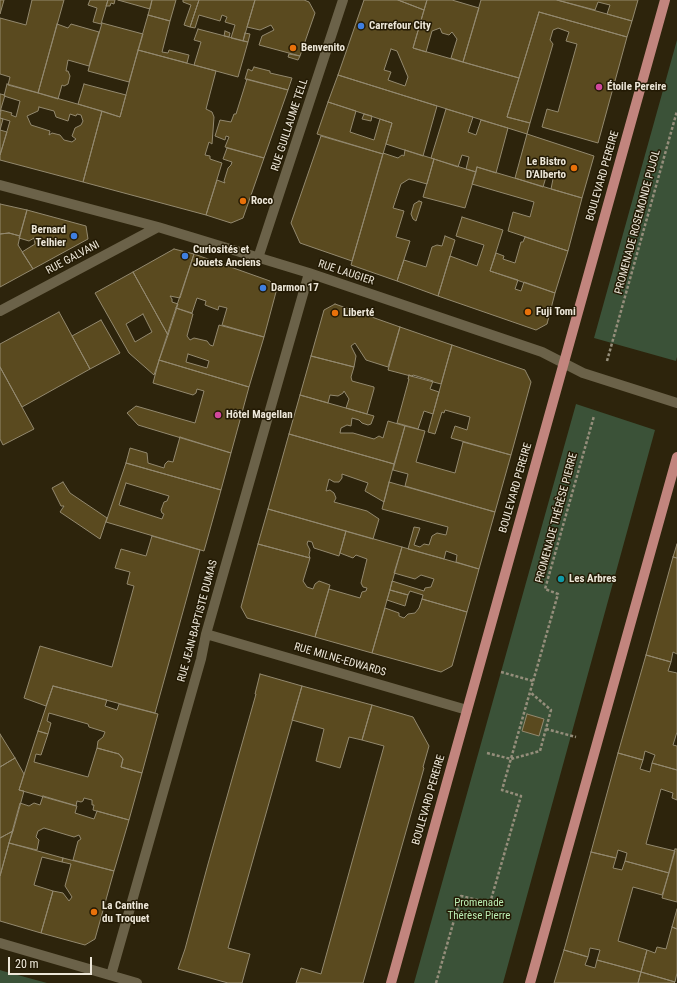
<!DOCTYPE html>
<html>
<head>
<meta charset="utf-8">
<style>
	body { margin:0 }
	#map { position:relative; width:677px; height:983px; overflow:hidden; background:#2d240c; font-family:"Roboto Condensed",sans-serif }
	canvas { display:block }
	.scale { position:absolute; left:8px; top:957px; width:84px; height:18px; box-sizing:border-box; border:2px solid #ede7d9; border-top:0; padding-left:5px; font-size:12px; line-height:14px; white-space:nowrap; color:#ede7d9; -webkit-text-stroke:3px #231a04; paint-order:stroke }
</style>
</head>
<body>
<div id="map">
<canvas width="677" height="983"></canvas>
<div class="scale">20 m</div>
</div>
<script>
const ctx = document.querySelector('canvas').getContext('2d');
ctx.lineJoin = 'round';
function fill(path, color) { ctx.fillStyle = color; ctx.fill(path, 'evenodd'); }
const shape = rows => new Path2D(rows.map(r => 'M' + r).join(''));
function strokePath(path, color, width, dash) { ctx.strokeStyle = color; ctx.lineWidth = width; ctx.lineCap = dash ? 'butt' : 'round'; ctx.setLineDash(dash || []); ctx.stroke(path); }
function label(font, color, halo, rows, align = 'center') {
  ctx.font = font + ' "Roboto Condensed",sans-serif'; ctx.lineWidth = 3; ctx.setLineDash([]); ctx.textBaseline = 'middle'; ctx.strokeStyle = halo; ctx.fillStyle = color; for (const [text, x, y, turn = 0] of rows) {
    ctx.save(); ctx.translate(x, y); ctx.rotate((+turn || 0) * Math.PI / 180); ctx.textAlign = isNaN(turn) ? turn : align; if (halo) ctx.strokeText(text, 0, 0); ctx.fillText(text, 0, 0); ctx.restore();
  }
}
fill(shape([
	[677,40,677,357,676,361,594,338],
	[576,404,655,430,503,983,414,983],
	[0,970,3,971,47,983,0,983]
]), '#3b5238');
const building = shape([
	[0,0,4,0,0,14,0,0],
	[32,0,64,0,38,93,8,85,10,77,0,74,0,18,26,25,32,0],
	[90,0,108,0,101,24,93,22,97,8,88,5,90,0],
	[108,0,115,0,114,4,111,3,110,6,106,6,108,0],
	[118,0,152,0,150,9,118,0],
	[152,0,176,0,170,21,148,15,152,0],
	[183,0,199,0,190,27,184,25,191,5,183,2,183,0],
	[199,0,255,0,243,41,231,38,235,25,225,22,227,17,222,15,220,21,199,15,195,28,190,27,199,0],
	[255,0,304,0,309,2,315,13,300,56,259,45,262,36,274,30,271,25,260,30,247,27,255,0],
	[364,0,398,0,424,10,413,48,519,78,507,117,530,123,527,134,338,75,364,0],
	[391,49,397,51,408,77,405,86,388,80,391,72,384,70,391,49],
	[398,0,427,0,424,10,398,0],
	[427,0,452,0,479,8,463,62,451,58,457,39,452,32,449,35,442,33,440,28,432,31,426,52,413,48,427,0],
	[481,0,557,0,632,21,627,37,539,12,519,78,463,62,481,0],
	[557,0,638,0,632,21,607,14,610,5,598,2,595,10,557,0],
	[539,12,627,37,598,143,542,127,547,109,558,112,577,44,566,41,569,32,558,28,553,30,550,40,553,44,530,123,507,117,539,12],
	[148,15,170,21,162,52,168,53,169,50,189,55,187,63,138,50,148,15],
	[102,23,143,34,129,82,88,71,102,23],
	[57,24,68,28,71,24,99,32,89,66,68,60,66,71,68,71,70,76,68,84,64,86,62,85,58,99,38,93,57,24],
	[198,29,248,42,238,77,194,65,201,42,194,40,198,29],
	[225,31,230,33,229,37,224,36,225,31],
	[245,33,250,34,248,42,243,41,245,33],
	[138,50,216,71,206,109,212,112,214,117,212,144,209,142,205,155,210,156,210,159,222,163,206,215,83,182,102,111,120,117,138,50],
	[289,54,300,56,298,60,288,57,289,54],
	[254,67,270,71,270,73,292,78,288,90,245,79,248,69,252,71,254,67],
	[338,75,437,106,423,156,386,144,392,123,328,102,338,75],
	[247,79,288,90,264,158,225,147,229,137,226,136,225,140,215,136,220,120,231,122,234,114,236,114,247,79],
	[7,84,102,111,83,182,0,160,0,155,10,121,0,118,1,110,12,113,11,115,16,117,20,101,4,96,7,84],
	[39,107,54,111,56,117,68,121,70,114,76,116,77,114,81,115,83,121,81,125,75,128,72,136,76,139,72,142,64,140,60,135,52,133,49,135,50,131,31,125,27,116,38,111,39,107],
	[84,84,126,95,120,117,78,104,84,84],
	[0,94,5,95,0,112,0,94],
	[328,102,356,111,350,132,374,140,380,119,392,123,383,154,317,134,328,102],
	[446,109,473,117,468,132,476,135,481,120,508,128,496,173,477,167,476,172,466,169,469,157,462,155,458,167,431,158,446,109],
	[364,114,372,116,371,121,362,119,364,114],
	[0,118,3,119,0,130,7,132,0,155,0,118],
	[527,134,594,156,582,198,551,189,553,179,546,177,543,187,515,178,527,134],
	[321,136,383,154,352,261,300,243,291,223,321,136],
	[227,148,264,158,243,218,231,223,206,215,217,180,225,183,224,181,228,168,231,165,232,162,223,159,227,148],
	[405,150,434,159,427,184,409,179,401,184,393,208,404,211,396,237,410,241,397,281,351,265,383,153,398,158,402,155,404,156,405,150],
	[434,159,476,172,465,208,423,197,434,159],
	[477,167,582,198,568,251,508,231,513,212,530,217,534,202,472,184,477,167],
	[419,201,422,202,416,221,413,219,411,214,414,204,419,201],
	[0,204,27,210,20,236,9,233,0,234,0,204],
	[27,210,86,226,88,239,33,269,22,252,35,244,34,238,29,241,19,238,27,210],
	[462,217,503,230,490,271,518,280,515,289,521,291,524,282,555,293,547,324,536,330,438,296,450,256,477,266,484,245,456,236,462,217],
	[9,233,20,236,18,245,33,269,0,287,0,234,9,233],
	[445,236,455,240,438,296,397,281,404,260,426,267,432,247,437,245,442,246,445,236],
	[525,237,568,251,555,293,490,271,496,253,504,256,503,259,515,263,521,242,523,242,525,237],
	[174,249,194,254,180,298,170,296,172,299,172,302,178,304,168,335,133,272,174,249],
	[194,254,270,281,276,292,264,337,222,325,227,308,219,306,218,310,205,305,206,301,197,298,192,313,176,308,194,254],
	[133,272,168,335,154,375,129,353,95,293,133,272],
	[143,314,152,332,135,342,126,324,143,314],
	[335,304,400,327,388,367,366,360,355,343,351,346,356,356,354,367,311,356,324,310,335,304],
	[176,308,193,314,187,336,190,340,194,338,207,341,210,345,213,346,219,325,264,337,249,387,159,360,176,308],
	[188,354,209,361,207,368,186,362,188,354],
	[59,312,90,369,22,407,0,367,0,344,59,312],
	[101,320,120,353,90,369,72,336,101,320],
	[400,327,452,345,441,384,388,370,400,327],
	[452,345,525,370,531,382,511,455,451,438,455,426,467,430,470,417,445,410,444,413,442,412,435,434,428,432,452,345],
	[311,356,354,367,351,377,352,381,374,387,374,389,367,414,346,408,349,399,344,391,343,393,338,396,330,395,328,403,300,395,311,356],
	[159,360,249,387,231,453,138,425,127,413,136,406,195,423,204,391,197,389,196,393,193,395,153,383,159,360],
	[0,367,34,429,3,445,0,439,0,367],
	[409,375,412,376,413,375,433,381,430,389,439,392,433,414,424,411,418,429,397,423,409,379,408,379,409,375],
	[300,395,374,416,371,424,368,425,362,423,359,420,352,418,351,426,347,425,341,428,340,433,353,433,374,439,379,436,383,438,388,421,405,426,394,464,289,434,300,395],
	[405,426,425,431,416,462,455,473,463,442,511,455,495,512,405,486,408,474,393,470,405,426],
	[289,434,394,464,384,502,365,491,368,483,342,474,342,478,339,482,334,482,329,479,326,491,330,490,334,493,336,498,334,502,367,511,379,519,373,539,268,509,289,434],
	[180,437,231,453,221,490,126,463,130,448,147,453,148,463,164,468,165,464,168,461,173,462,180,437],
	[126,463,221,490,204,551,106,522,126,463],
	[126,483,169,496,167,501,164,502,161,510,162,513,164,514,162,519,119,505,126,483],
	[63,482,70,493,107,518,100,539,60,512,64,506,61,506,52,488,63,482],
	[389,482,495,512,479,569,456,562,457,555,446,551,444,559,408,549,414,527,420,528,414,545,420,547,424,544,429,545,432,536,437,533,446,535,448,527,382,509,389,482],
	[268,509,346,531,339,556,314,548,312,542,308,541,307,544,310,550,309,555,310,558,258,544,268,509],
	[346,531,402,547,372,653,315,637,329,589,360,598,362,592,366,591,367,588,363,587,361,583,367,559,356,555,353,558,340,553,346,531],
	[152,536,200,550,155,713,53,686,46,706,24,698,40,646,112,667,134,586,127,584,130,572,115,568,121,549,146,556,152,536],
	[258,544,310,558,303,581,307,587,313,589,315,584,319,581,330,585,315,637,247,618,241,607,258,544],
	[677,544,677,558,673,557,677,544],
	[402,547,479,569,467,612,422,599,423,595,410,591,408,595,390,590,392,581,424,591,425,588,431,587,434,579,421,575,415,579,394,573,402,547],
	[673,557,677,558,677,654,673,652,671,662,646,655,673,557],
	[390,590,408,595,405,606,387,600,390,590],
	[422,599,467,612,452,666,441,672,372,653,385,608,399,613,399,616,404,618,408,614,415,613,419,608,422,599],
	[646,655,671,662,668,671,677,673,677,732,673,745,677,746,677,770,652,763,655,755,645,751,643,760,618,753,646,655],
	[260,674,302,686,228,948,250,954,242,983,228,983,178,969,185,949,208,864,256,694,255,694,260,674],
	[53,686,107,700,105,706,117,710,119,704,158,714,142,773,121,767,123,759,119,754,97,748,98,741,103,737,105,732,89,727,88,724,49,713,47,721,51,723,48,734,38,731,53,686],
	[302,686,372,705,362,740,349,737,340,768,316,761,324,729,292,720,302,686],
	[372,705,413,717,429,746,423,767,424,768,363,983,296,983,301,968,321,974,384,746,362,740,372,705],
	[527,714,544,719,539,736,522,731,527,714],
	[38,731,48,734,41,755,36,754,34,762,88,777,97,748,119,754,123,759,121,767,142,773,129,820,93,810,94,805,92,805,92,800,84,798,83,801,81,802,77,801,76,806,19,790,38,731],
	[0,734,15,758,0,767,0,734],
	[618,753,643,760,640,769,650,772,652,763,677,770,677,800,672,798,673,793,661,789,646,844,675,851,669,873,625,861,627,853,618,850,616,858,591,852,618,753],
	[15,758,24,774,19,790,24,791,13,831,0,838,0,767,15,758],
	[43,796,77,806,75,813,94,819,97,811,129,820,114,871,73,860,78,841,81,839,79,835,74,837,44,828,38,831,36,837,39,840,37,850,9,843,20,803,29,806,34,803,40,805,43,796],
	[13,831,9,843,0,876,0,838,13,831],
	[9,843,63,858,62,862,42,857,34,885,53,891,41,933,0,921,0,876,9,843],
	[675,849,677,849,677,902,662,898,675,849],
	[591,852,616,858,613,868,622,870,625,861,669,873,662,895,633,887,618,941,647,950,641,972,597,960,600,950,590,948,588,957,564,950,591,852],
	[63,858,114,871,95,939,85,945,41,933,53,891,63,893,69,901,72,897,65,886,71,864,62,862,63,858],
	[677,909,677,929,672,927,677,909],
	[672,927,677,929,677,973,675,982,641,972,647,950,655,953,657,947,666,949,672,927],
	[564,950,588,957,585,965,595,968,597,960,641,972,638,983,554,983,564,950],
	[641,972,675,982,674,983,638,983,641,972]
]);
fill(building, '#5a4a1f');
strokePath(building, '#93896f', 1);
strokePath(shape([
	[607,361,677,111],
	[501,672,533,681],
	[546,729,576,737],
	[487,753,511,759,540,751,551,710,530,692],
	[436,983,461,896,490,903,521,796,502,790,558,594,545,589,594,416]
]), '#958e7b', 2.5, [3, 2]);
strokePath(shape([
	[0,185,158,227,309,273,542,352,583,373,677,403],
	[258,258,343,0],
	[0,311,158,227],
	[206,634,467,710],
	[0,943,137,983],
	[111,975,201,659,206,634,309,273]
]), '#6b6249', 10);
strokePath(shape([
	[391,983,665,0],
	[530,983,677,457]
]), '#c2857e', 10);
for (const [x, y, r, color] of [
	[361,26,4,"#3f7fe0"],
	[293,48,4,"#e8710a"],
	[599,87,4,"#d1479c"],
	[574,168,4,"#e8710a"],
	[243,201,4,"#e8710a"],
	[74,236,4,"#3f7fe0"],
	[185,256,4,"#3f7fe0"],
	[263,288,4,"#3f7fe0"],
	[528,312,4,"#e8710a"],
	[335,313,4,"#e8710a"],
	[218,415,4,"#d1479c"],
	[561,579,4,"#0f9aa8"],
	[94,912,4,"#e8710a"]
]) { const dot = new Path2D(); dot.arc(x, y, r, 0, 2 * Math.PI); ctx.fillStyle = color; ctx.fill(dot); strokePath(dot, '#231a04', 1.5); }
label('bold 11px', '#ede7d9', '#231a04', [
	["Carrefour City",369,26],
	["Benvenito",301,48],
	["Étoile Pereire",607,87],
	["Le Bistro",566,162,"right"],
	["D'Alberto",566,175,"right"],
	["Roco",251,201],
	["Bernard",66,230,"right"],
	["Telhier",66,243,"right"],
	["Curiosités et",193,250],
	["Jouets Anciens",193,263],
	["Darmon 17",271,288],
	["Fuji Tomi",536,312],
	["Liberté",343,313],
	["Hôtel Magellan",226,415],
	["Les Arbres",569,579],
	["La Cantine",102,906],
	["du Troquet",102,919]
], 'left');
label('11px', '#ede7d9', '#231a04', [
	["RUE GUILLAUME TELL",290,125,-72],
	["BOULEVARD PEREIRE",603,176,-74],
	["PROMENADE ROSEMONDE PUJOL",638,222,-75],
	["RUE GALVANI",73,258,-28],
	["RUE LAUGIER",346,273,18],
	["BOULEVARD PEREIRE",516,488,-74],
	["PROMENADE THÉRÈSE PIERRE",557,518,-75],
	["RUE JEAN-BAPTISTE DUMAS",198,621,-75],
	["RUE MILNE-EDWARDS",340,660,16],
	["BOULEVARD PEREIRE",429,800,-74]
]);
label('11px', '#bbedb3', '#231a04', [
	["Promenade",479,903],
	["Thérèse Pierre",479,916]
]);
</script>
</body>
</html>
